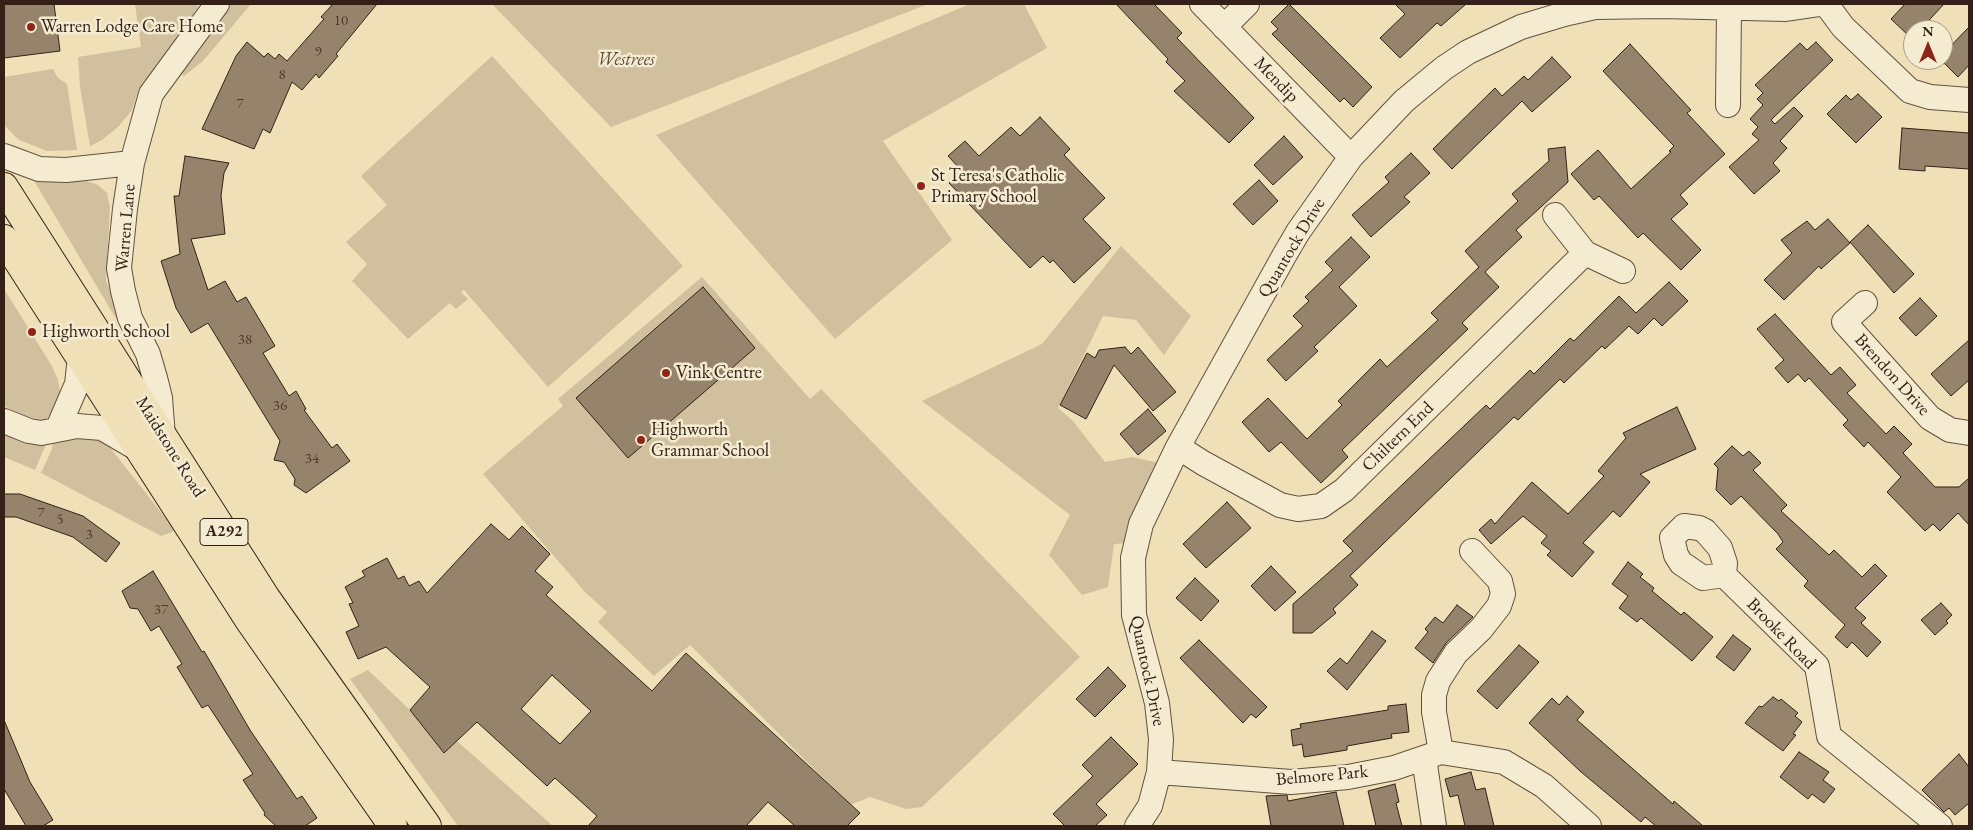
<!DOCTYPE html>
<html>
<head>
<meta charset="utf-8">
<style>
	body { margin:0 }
	#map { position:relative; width:1973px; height:830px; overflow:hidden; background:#f0e0b8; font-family:"EB Garamond",serif }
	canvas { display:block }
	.frame { position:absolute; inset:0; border:5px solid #332118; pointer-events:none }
	.north { position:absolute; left:1903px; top:20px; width:50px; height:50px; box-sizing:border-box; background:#f5ebd1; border:1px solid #a79a87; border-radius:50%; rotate:0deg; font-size:14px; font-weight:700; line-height:20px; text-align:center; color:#332118 }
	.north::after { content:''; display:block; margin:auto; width:18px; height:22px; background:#8f2418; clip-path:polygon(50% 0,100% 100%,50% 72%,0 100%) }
</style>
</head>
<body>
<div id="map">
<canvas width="1973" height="830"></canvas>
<div class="frame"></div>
<div class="north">N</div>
</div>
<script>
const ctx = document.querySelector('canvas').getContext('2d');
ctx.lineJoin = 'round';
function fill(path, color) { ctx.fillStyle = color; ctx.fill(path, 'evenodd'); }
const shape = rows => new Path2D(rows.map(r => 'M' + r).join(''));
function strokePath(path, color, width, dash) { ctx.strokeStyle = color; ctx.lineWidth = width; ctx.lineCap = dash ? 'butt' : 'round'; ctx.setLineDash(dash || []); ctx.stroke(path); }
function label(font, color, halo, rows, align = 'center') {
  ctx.font = font + ' "EB Garamond",serif'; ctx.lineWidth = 5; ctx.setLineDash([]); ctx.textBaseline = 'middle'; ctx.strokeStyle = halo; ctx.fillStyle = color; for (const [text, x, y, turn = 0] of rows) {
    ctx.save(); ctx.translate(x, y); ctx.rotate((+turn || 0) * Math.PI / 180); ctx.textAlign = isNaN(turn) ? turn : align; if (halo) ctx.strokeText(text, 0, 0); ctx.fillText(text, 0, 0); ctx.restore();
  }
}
fill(shape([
	[135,4,197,4,198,8,138,91,132,110,119,126,102,140,90,146,80,87,78,57,141,47],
	[231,4,251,4,203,61,184,76,180,72],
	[492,4,928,4,611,127],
	[970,4,1024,4,1047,48,883,141,952,240,835,339,656,135],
	[492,56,683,266,548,387,464,290,461,292,468,299,456,309,450,303,408,339,352,281,367,264,346,242,387,205,361,176],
	[53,69,58,78,67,84,77,150,47,151,19,140,4,125,4,77],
	[77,178,98,185,107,193,110,207,106,281,140,359,33,179],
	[1121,246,1191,316,1164,355,1136,320,1103,316,1058,408,1073,421,1105,462,1132,457,1160,463,1129,543,1114,544,1108,587,1082,595,1049,555,1070,515,922,401,1042,344],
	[702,277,810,399,821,389,1080,657,922,807,906,809,870,797,850,805,690,645,654,676,598,622,607,612,585,592,483,474,563,406,558,399],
	[4,289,52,366,58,380,61,396,57,406,46,419,39,420,18,414,4,406],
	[4,430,24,442,47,442,35,470,4,457],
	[72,435,105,441,174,529,172,532,161,536,41,473,52,449,53,442],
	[368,670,410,710,444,752,457,741,553,826,458,826,350,679]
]), '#d0c09d');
const building = shape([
	[4,4,54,4,60,51,4,58,4,4],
	[333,4,377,4,336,54,338,56,319,78,316,74,302,90,292,82,270,133,263,129,254,149,202,129,236,56,247,42,264,57,268,53,275,59,279,54,287,61,324,19,321,17,333,4],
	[1116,4,1154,4,1182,33,1177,38,1254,118,1229,143,1174,91,1185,81,1166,62,1168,59,1116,4],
	[1289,4,1372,87,1353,107,1344,98,1340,102,1272,34,1278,29,1271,22,1289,4],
	[1395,4,1466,4,1441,26,1437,23,1400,58,1380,38,1405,14,1395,4],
	[1905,4,1944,4,1920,30,1913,30,1913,36,1909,36,1891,19,1905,4],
	[1969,27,1969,65,1958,77,1941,60,1943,54,1969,27],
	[1816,42,1833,60,1771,120,1775,124,1794,107,1803,116,1780,141,1787,148,1773,163,1780,171,1754,194,1729,167,1759,140,1752,134,1758,127,1750,119,1763,105,1757,99,1763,93,1755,85,1800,43,1807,50,1816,42],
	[1630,44,1691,110,1687,113,1725,154,1680,195,1688,204,1671,219,1701,250,1681,270,1643,233,1638,238,1599,196,1594,200,1571,174,1598,150,1631,189,1671,152,1669,151,1674,146,1603,71,1630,44],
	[1552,57,1571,77,1532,112,1522,101,1452,169,1433,149,1495,88,1502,96,1524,76,1528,80,1552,57],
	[1858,94,1882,117,1856,143,1827,114,1846,95,1851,100,1858,94],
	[1040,117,1070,149,1064,155,1105,198,1083,219,1111,248,1074,283,1053,260,1050,263,1043,256,1030,268,949,183,962,171,948,156,965,141,979,156,1011,127,1020,136,1040,117],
	[1902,128,1969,133,1969,169,1925,166,1925,171,1899,169,1902,128],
	[1284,136,1303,157,1273,185,1254,165,1284,136],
	[1565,147,1568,182,1516,230,1522,237,1485,272,1499,287,1462,323,1468,329,1342,450,1348,457,1321,483,1281,442,1269,452,1242,422,1268,398,1307,439,1342,405,1338,401,1380,359,1387,367,1438,320,1431,313,1479,267,1465,251,1518,201,1512,194,1549,161,1548,149,1565,147],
	[1411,153,1430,173,1404,197,1410,202,1371,237,1352,215,1389,182,1385,177,1411,153],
	[185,156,229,163,224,173,221,196,225,234,191,239,208,290,225,281,237,302,246,297,275,346,263,353,289,396,296,391,306,409,304,410,332,448,337,444,350,461,306,493,294,485,295,479,284,462,274,460,280,441,208,323,191,333,176,308,161,261,180,254,174,196,179,196,185,156],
	[1259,180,1278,201,1253,225,1233,204,1259,180],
	[1828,219,1850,243,1821,269,1819,266,1784,300,1764,280,1792,253,1781,240,1807,221,1815,230,1828,219],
	[1868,225,1914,274,1894,293,1850,242,1868,225],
	[1351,237,1370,257,1339,287,1357,306,1314,347,1318,351,1286,381,1267,360,1303,326,1293,316,1309,301,1305,297,1333,270,1325,262,1351,237],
	[1669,282,1688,301,1662,326,1654,318,1638,334,1629,326,1605,349,1602,346,1564,383,1560,379,1518,420,1514,417,1350,576,1358,585,1333,609,1336,613,1312,633,1293,633,1293,604,1353,551,1343,541,1486,405,1490,409,1530,370,1534,374,1570,338,1574,341,1619,296,1636,313,1669,282],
	[703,287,755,348,628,458,576,398,703,287],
	[1920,298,1937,316,1916,336,1899,318,1920,298],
	[1775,314,1831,375,1840,367,1856,385,1847,393,1886,434,1894,426,1912,444,1903,453,1935,487,1959,487,1969,478,1969,525,1958,513,1940,531,1933,524,1925,531,1887,492,1901,477,1868,442,1864,447,1843,425,1848,420,1809,378,1805,382,1798,374,1788,383,1775,368,1784,360,1757,329,1775,314],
	[1969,340,1969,380,1951,396,1931,374,1969,340],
	[1125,347,1131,354,1138,347,1176,392,1153,411,1114,365,1086,419,1060,405,1087,353,1095,358,1099,350,1125,347],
	[1677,407,1696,449,1640,474,1650,482,1620,517,1613,511,1583,543,1594,552,1572,577,1547,555,1551,551,1541,543,1547,536,1523,516,1491,544,1479,530,1491,519,1495,524,1532,482,1568,514,1604,476,1598,471,1626,438,1623,433,1677,407],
	[1148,409,1166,431,1138,455,1120,434,1148,409],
	[1732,446,1743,456,1749,451,1761,463,1753,470,1787,505,1781,511,1829,555,1834,550,1862,577,1875,564,1887,576,1855,608,1866,618,1861,623,1881,642,1867,657,1852,642,1847,648,1835,637,1845,625,1804,586,1808,581,1776,549,1783,542,1778,534,1741,496,1731,505,1716,490,1718,468,1714,464,1732,446],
	[4,494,20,494,83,516,120,543,106,562,73,537,16,517,4,517,4,494],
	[1227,502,1251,528,1206,568,1183,544,1227,502],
	[491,524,509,540,522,526,550,554,535,571,553,587,546,595,652,691,686,653,860,813,847,826,795,826,768,802,746,826,588,826,597,816,555,778,547,786,477,722,444,753,410,710,430,687,386,647,358,659,346,632,359,626,349,604,353,603,345,587,365,576,362,571,387,558,398,579,404,576,409,586,419,581,427,593,491,524],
	[552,675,591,711,560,744,521,709,552,675],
	[1628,562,1643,574,1640,577,1654,588,1652,591,1681,615,1684,612,1713,637,1692,661,1641,618,1637,622,1619,608,1628,596,1612,584,1628,562],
	[1271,566,1296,592,1275,611,1251,586,1271,566],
	[153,571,202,652,204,651,250,730,297,799,302,796,317,818,305,826,276,826,264,815,265,813,243,780,253,774,208,705,202,708,177,667,182,664,159,626,151,631,138,609,130,608,122,591,153,571],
	[1195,578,1219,601,1201,621,1176,598,1195,578],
	[1941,603,1952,615,1946,621,1948,623,1935,635,1921,620,1941,603],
	[1457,605,1473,617,1446,643,1433,663,1415,648,1428,632,1425,629,1435,617,1443,623,1457,605],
	[1372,631,1386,641,1347,690,1327,671,1340,658,1347,664,1372,631],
	[1733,635,1751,649,1734,671,1716,657,1733,635],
	[1199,640,1267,707,1256,718,1251,714,1243,723,1180,658,1199,640],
	[1519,645,1539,662,1497,709,1477,691,1519,645],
	[1108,667,1126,686,1095,717,1076,699,1108,667],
	[1567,696,1584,712,1577,720,1673,804,1674,801,1703,826,1656,826,1645,817,1641,822,1580,771,1529,723,1552,698,1559,705,1567,696],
	[1773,697,1779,701,1781,699,1798,713,1795,716,1802,722,1793,734,1796,735,1783,751,1745,723,1759,706,1762,707,1773,697],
	[1406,704,1409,732,1391,734,1392,738,1347,746,1347,750,1304,757,1302,744,1293,746,1291,730,1301,728,1300,724,1388,710,1388,706,1406,704],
	[4,720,30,782,53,820,43,826,26,826,4,789,4,720],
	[1111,737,1138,764,1096,804,1107,815,1095,826,1065,826,1053,814,1093,776,1082,765,1111,737],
	[1799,752,1829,772,1823,780,1835,789,1824,803,1812,794,1808,799,1780,777,1799,752],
	[1959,754,1969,767,1969,803,1955,815,1949,808,1944,812,1922,790,1959,754],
	[1471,772,1476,790,1485,788,1494,826,1465,826,1458,795,1450,797,1445,779,1471,772],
	[1395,784,1399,802,1396,803,1402,826,1376,826,1368,791,1395,784],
	[1336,792,1344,826,1271,826,1266,796,1287,795,1288,801,1336,792]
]);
fill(building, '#95846b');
strokePath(building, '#332118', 1);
const minor = shape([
	[1202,4,1351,157],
	[1826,4,1843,27,1910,91,1930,97,1969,100],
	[1224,27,1247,4],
	[1728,105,1729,8],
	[4,156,39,169,66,170,132,163],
	[1555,215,1585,253,1623,271],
	[1865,303,1844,322,1930,418,1950,430,1969,433],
	[4,421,29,431,41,433,77,426,102,428,138,449],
	[58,428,77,384,80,357],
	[163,437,160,398,155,378,148,354,130,318,123,291,119,268,125,209,132,163,151,94,217,4],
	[1178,447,1203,463,1280,505,1298,509,1321,506,1344,490,1585,253],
	[1684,526,1699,528,1705,531,1720,548,1725,563,1724,575,1703,578,1681,563,1676,555,1672,538,1684,526],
	[1724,575,1817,666,1829,736,1940,826],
	[1441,752,1434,712,1434,695,1438,681,1456,653,1481,629,1499,606,1503,594,1500,581,1472,551],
	[1424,758,1434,826],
	[1159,772,1291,782,1348,777,1394,768,1441,752,1504,762,1544,786,1589,826],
	[1137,826,1150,806,1159,772,1161,739,1157,703,1134,615,1133,558,1141,524,1178,447,1284,256,1298,232,1351,157,1404,101,1444,68,1468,52,1521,27,1564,14,1595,7,1662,6,1786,9,1820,4]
]);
const primary = shape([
	[4,187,266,598,427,826],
	[4,239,249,620,393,826]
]);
strokePath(minor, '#625140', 26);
strokePath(primary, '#332118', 30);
strokePath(minor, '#f5ebd1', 24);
strokePath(primary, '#f0e0b8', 28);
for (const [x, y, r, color] of [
	[31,27,5,"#8f2418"],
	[921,186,5,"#8f2418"],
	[32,332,5,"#8f2418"],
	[666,373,5,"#8f2418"],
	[641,440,5,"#8f2418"]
]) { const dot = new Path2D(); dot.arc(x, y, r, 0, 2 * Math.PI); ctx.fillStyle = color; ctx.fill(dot); strokePath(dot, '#f5ebd1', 2); }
label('15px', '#4c3a2d', null, [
	["10",341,21],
	["9",318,52],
	["8",282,75],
	["7",240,104],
	["38",245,340],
	["36",280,406],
	["34",312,459],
	["7",41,513],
	["5",60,520],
	["3",89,535],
	["37",161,610]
]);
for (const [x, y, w] of [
	[224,532,48]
]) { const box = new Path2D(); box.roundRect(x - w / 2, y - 13.5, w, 27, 4); ctx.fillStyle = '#f5ebd1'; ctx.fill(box); strokePath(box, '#332118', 1); }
label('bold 16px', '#332118', null, [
	["A292",224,532]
]);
label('18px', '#332118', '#f5ebd1', [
	["Warren Lodge Care Home",41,27],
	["St Teresa's Catholic",931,176],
	["Primary School",931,197],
	["Highworth School",42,332],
	["Vink Centre",676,373],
	["Highworth",651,430],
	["Grammar School",651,451]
], 'left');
label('italic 18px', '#5a4939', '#f5ebd1', [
	["Westrees",626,60]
]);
label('18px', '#332118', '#f5ebd1', [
	["Mendip",1276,80,46],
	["Warren Lane",126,228,-85],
	["Quantock Drive",1292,248,-59],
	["Brendon Drive",1892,375,48],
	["Chiltern End",1398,437,-44],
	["Maidstone Road",170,447,58],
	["Brooke Road",1781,634,46],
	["Quantock Drive",1147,671,78],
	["Belmore Park",1322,776,-5]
]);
</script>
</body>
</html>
